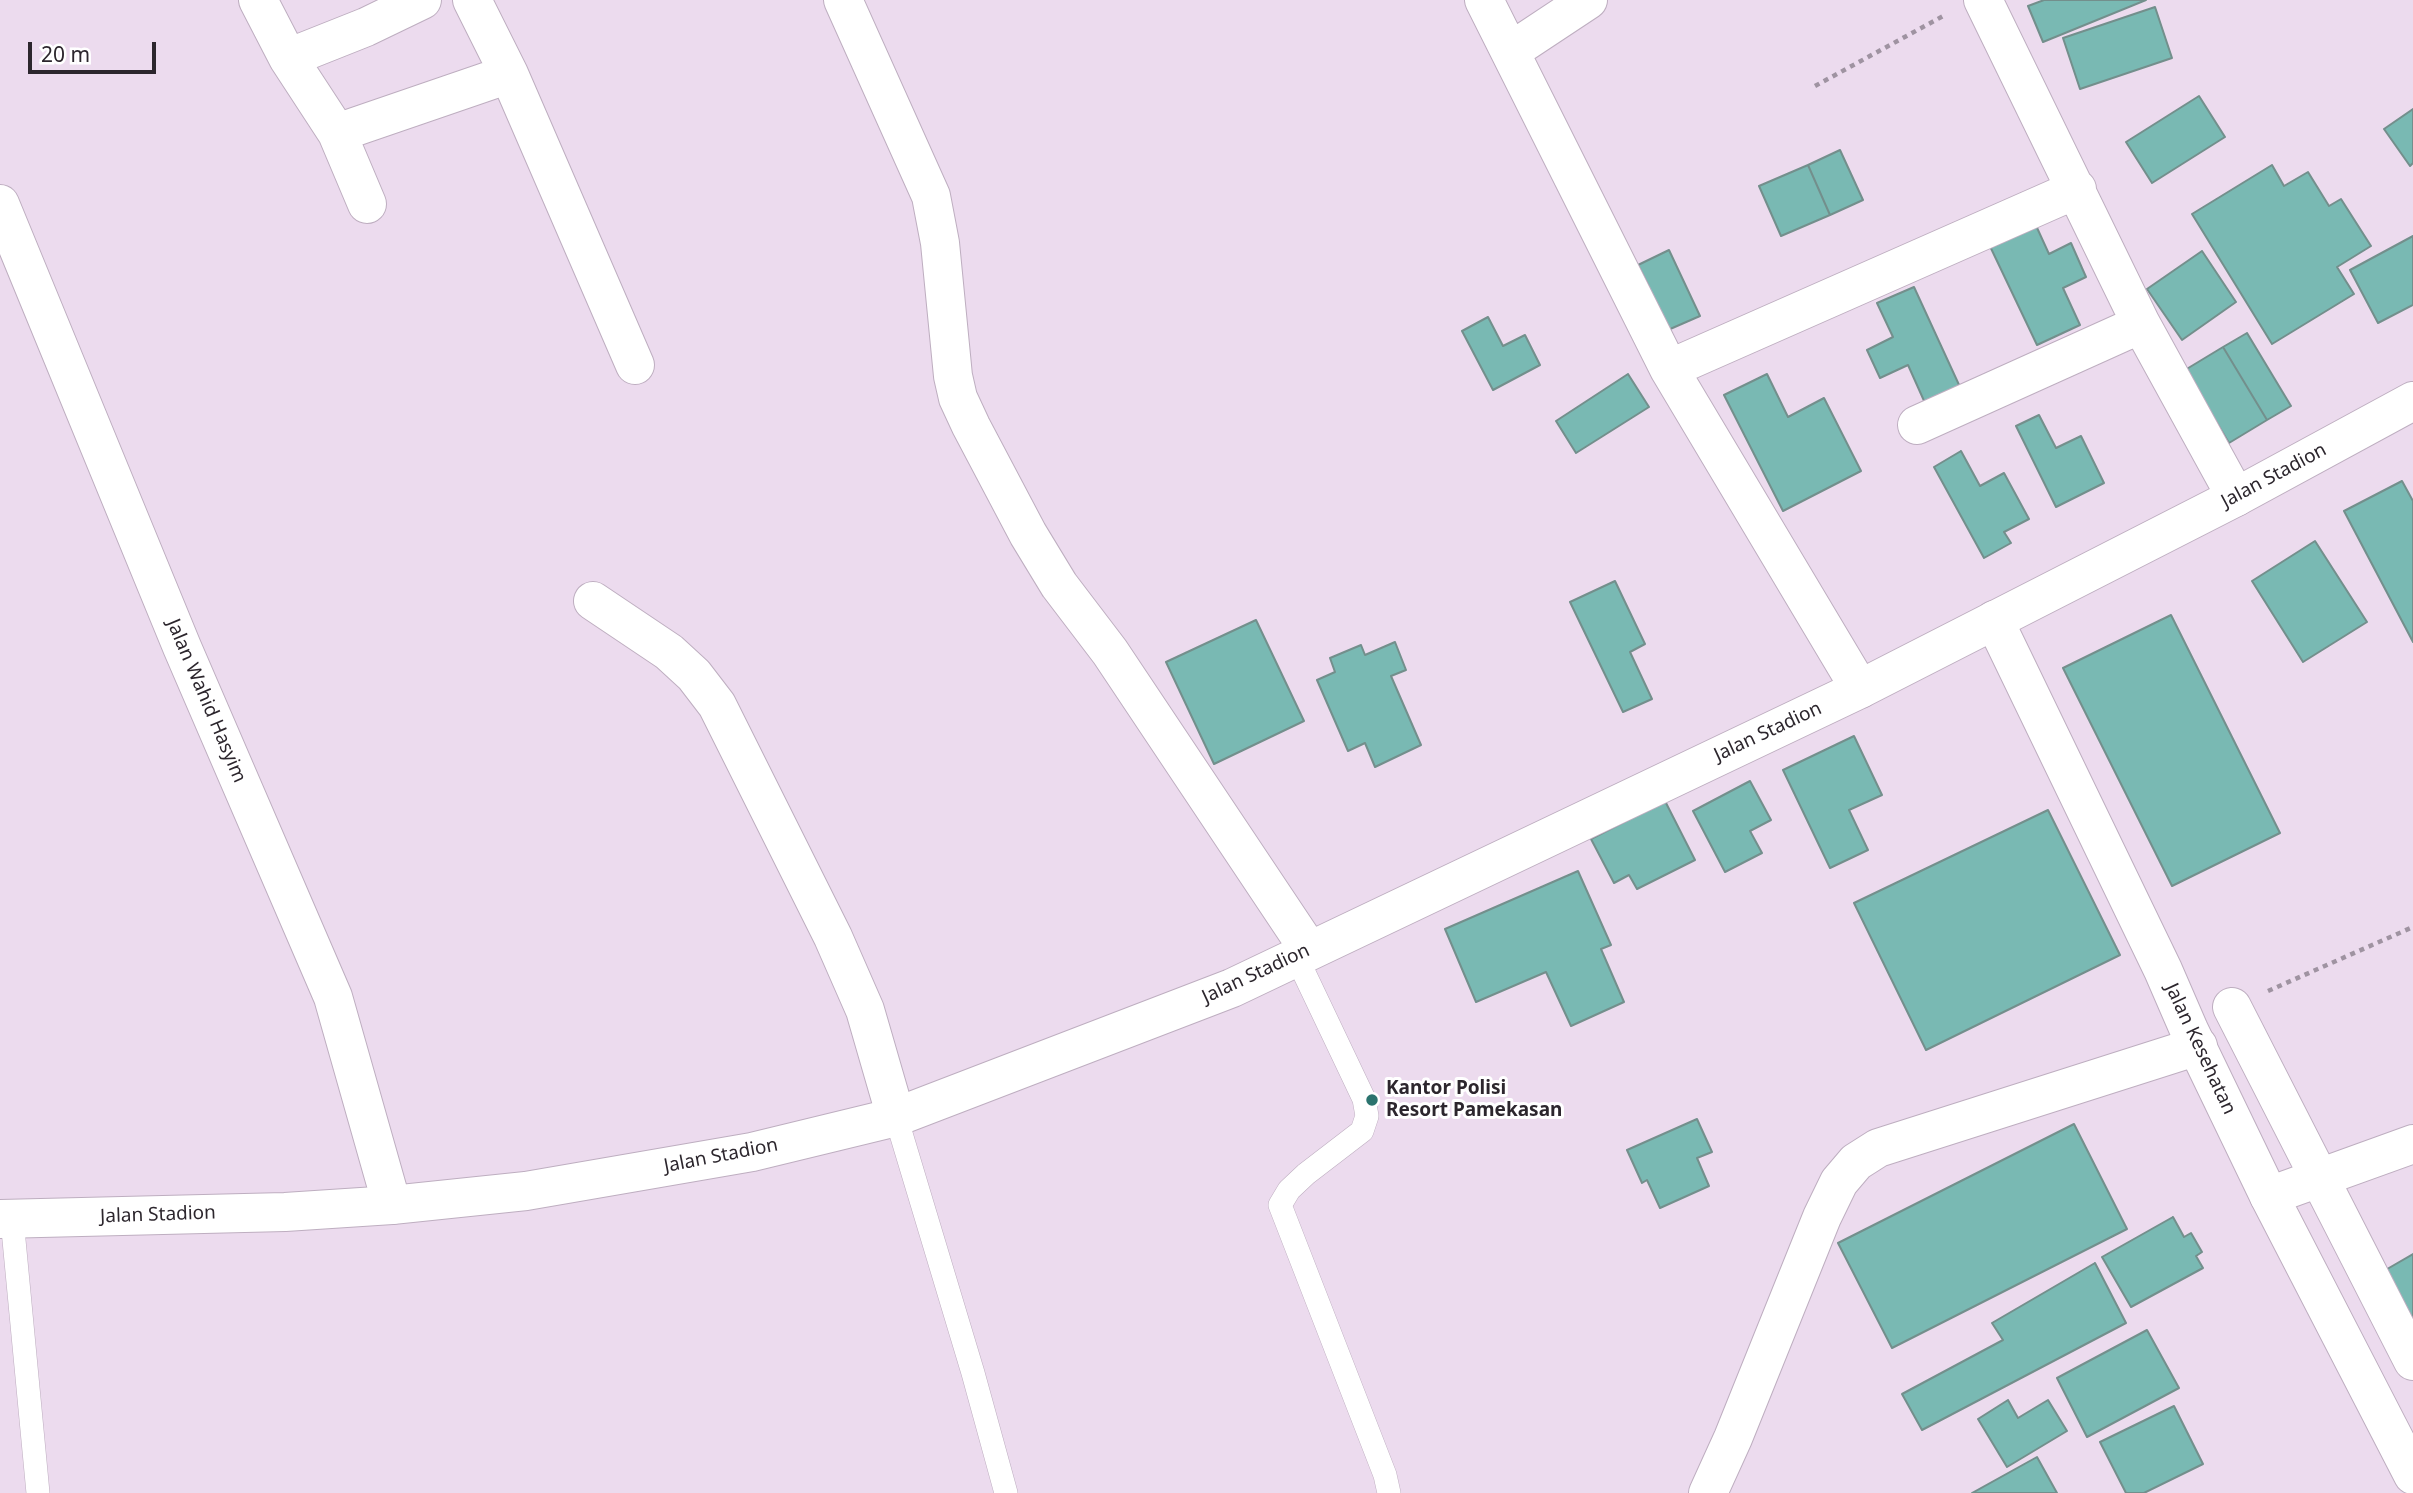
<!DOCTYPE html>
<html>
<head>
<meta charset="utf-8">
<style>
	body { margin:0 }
	#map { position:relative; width:2413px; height:1493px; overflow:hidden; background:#ecdbee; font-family:"Noto Sans",sans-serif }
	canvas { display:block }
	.scale { position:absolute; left:28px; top:42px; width:128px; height:32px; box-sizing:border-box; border:4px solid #2c262d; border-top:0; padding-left:9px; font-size:21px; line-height:24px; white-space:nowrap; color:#2c262d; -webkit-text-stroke:5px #fff; paint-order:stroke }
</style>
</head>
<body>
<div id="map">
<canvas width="2413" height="1493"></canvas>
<div class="scale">20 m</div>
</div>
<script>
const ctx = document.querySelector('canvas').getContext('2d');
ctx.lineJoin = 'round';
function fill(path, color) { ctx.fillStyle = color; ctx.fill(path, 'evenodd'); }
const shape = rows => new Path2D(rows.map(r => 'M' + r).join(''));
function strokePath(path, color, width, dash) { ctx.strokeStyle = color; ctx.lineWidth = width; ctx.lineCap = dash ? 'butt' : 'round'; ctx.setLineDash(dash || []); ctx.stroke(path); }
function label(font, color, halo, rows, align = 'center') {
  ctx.font = font + ' "Noto Sans",sans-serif'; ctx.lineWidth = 6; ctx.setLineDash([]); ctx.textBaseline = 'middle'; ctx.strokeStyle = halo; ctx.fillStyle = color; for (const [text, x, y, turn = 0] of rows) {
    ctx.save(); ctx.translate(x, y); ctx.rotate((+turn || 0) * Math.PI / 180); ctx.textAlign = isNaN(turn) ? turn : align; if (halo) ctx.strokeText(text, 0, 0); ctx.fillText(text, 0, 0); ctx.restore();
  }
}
const building = shape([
	[2044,0,2146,0,2043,42,2028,6,2044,0],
	[2155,7,2172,58,2080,89,2063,38,2155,7],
	[2199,96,2225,137,2152,183,2126,142,2199,96],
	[2413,109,2413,163,2410,166,2384,129,2413,109],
	[1840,150,1863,200,1830,215,1808,165,1840,150],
	[1808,165,1830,215,1781,236,1759,186,1808,165],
	[2272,165,2284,186,2308,172,2329,206,2341,199,2371,246,2337,267,2354,294,2272,344,2192,214,2272,165],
	[2033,219,2049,254,2071,243,2086,277,2063,288,2080,325,2037,345,1987,240,2033,219],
	[2413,236,2413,305,2378,323,2350,270,2413,236],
	[1669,250,1700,316,1661,333,1648,285,1638,265,1669,250],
	[2202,251,2236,302,2182,340,2147,289,2202,251],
	[1914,287,1960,387,1925,403,1908,365,1880,378,1867,350,1893,337,1877,303,1914,287],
	[1488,317,1503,346,1525,335,1540,365,1493,390,1462,331,1488,317],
	[2247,333,2291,406,2267,420,2223,347,2247,333],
	[2223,347,2267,420,2229,443,2185,370,2223,347],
	[1628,374,1649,407,1576,453,1556,421,1628,374],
	[1767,374,1788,417,1824,398,1861,471,1783,511,1724,395,1767,374],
	[2039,415,2056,448,2081,436,2104,483,2056,507,2016,426,2039,415],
	[1961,451,1980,486,2004,473,2029,519,2004,532,2011,543,1984,558,1934,467,1961,451],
	[2402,481,2413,501,2413,642,2344,511,2402,481],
	[2315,541,2367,622,2303,662,2252,581,2315,541],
	[1615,581,1645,644,1630,652,1652,699,1623,712,1570,602,1615,581],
	[2171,615,2280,833,2172,886,2063,668,2171,615],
	[1256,620,1304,721,1214,764,1166,662,1256,620],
	[1395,642,1406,670,1391,676,1421,745,1375,767,1365,743,1348,751,1317,680,1335,672,1330,658,1361,645,1365,655,1395,642],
	[1854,736,1882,795,1849,810,1868,850,1830,868,1783,770,1854,736],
	[1750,781,1771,820,1750,831,1762,853,1725,872,1693,811,1750,781],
	[1665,801,1695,860,1637,889,1629,875,1614,883,1591,839,1665,801],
	[2048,810,2120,955,1926,1050,1854,903,2048,810],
	[1578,871,1611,945,1601,949,1624,1002,1571,1026,1546,972,1476,1002,1445,929,1578,871],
	[1697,1119,1712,1152,1697,1158,1709,1186,1660,1208,1647,1180,1642,1183,1627,1150,1697,1119],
	[2074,1124,2127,1229,1892,1348,1838,1243,2074,1124],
	[2173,1217,2184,1237,2191,1233,2202,1252,2196,1256,2203,1268,2131,1307,2102,1257,2173,1217],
	[2413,1254,2413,1322,2382,1272,2413,1254],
	[2095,1263,2126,1323,1922,1430,1902,1394,2003,1340,1992,1323,2095,1263],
	[2147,1330,2179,1388,2087,1437,2057,1378,2147,1330],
	[2008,1400,2018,1418,2048,1400,2067,1431,2007,1467,1978,1419,2008,1400],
	[2174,1406,2203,1464,2144,1493,2126,1493,2100,1442,2174,1406],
	[2037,1457,2057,1493,1972,1493,2037,1457]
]);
fill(building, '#79b9b3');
strokePath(building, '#738f8c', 2);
const lane = shape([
	[1296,956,1364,1099,1367,1116,1362,1131,1306,1174,1289,1190,1280,1205,1385,1475,1389,1493],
	[896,1117,973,1373,1006,1493],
	[12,1219,38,1493]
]);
const street = shape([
	[258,0,288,58,366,27,422,0],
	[472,0,509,74,635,365],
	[843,0,931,196,940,243,953,376,958,398,971,426,1028,534,1059,585,1110,652,1309,950],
	[1484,0,1669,369,1860,689],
	[1983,0,2141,324,2236,497],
	[1511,51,1588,0],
	[288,58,337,133,367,204],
	[337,133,509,74],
	[0,204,182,647,333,997,392,1205],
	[1669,369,2077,189],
	[1917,425,2141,324],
	[593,601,669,652,694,675,717,705,833,937,865,1010,896,1117],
	[2232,1007,2413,1361],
	[2269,1196,2413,1144],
	[1708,1493,1733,1438,1822,1217,1839,1182,1856,1162,1878,1148,2198,1046]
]);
const secondary = shape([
	[1994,620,2163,970,2189,1030,2269,1196,2413,1475]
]);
const primary = shape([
	[0,1219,285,1212,392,1205,526,1191,752,1152,896,1117,1232,988,1860,689,2236,497,2413,401]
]);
strokePath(lane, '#beaec0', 24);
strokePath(street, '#beaec0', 40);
strokePath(secondary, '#beaec0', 40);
strokePath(primary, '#beaec0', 40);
strokePath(shape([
	[1815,86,1945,15],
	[2268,991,2413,927]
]), '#9f93a1', 4.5, [5, 5]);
strokePath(lane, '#fff', 23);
strokePath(street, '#fff', 38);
strokePath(secondary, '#fff', 38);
strokePath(primary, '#fff', 38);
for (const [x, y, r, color] of [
	[1372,1100,7,"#2b736e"]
]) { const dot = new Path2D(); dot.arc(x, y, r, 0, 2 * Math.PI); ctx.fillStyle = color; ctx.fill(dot); strokePath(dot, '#fff', 2.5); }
label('19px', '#2c262d', '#fff', [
	["Jalan Stadion",2274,476,-28],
	["Jalan Wahid Hasyim",206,701,67],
	["Jalan Stadion",1768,732,-25],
	["Jalan Stadion",1256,974,-25],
	["Jalan Kesehatan",2200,1049,65],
	["Jalan Stadion",721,1156,-11],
	["Jalan Stadion",158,1215,-2]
]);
label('bold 19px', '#2c262d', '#fff', [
	["Kantor Polisi",1386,1089],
	["Resort Pamekasan",1386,1111]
], 'left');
</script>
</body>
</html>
